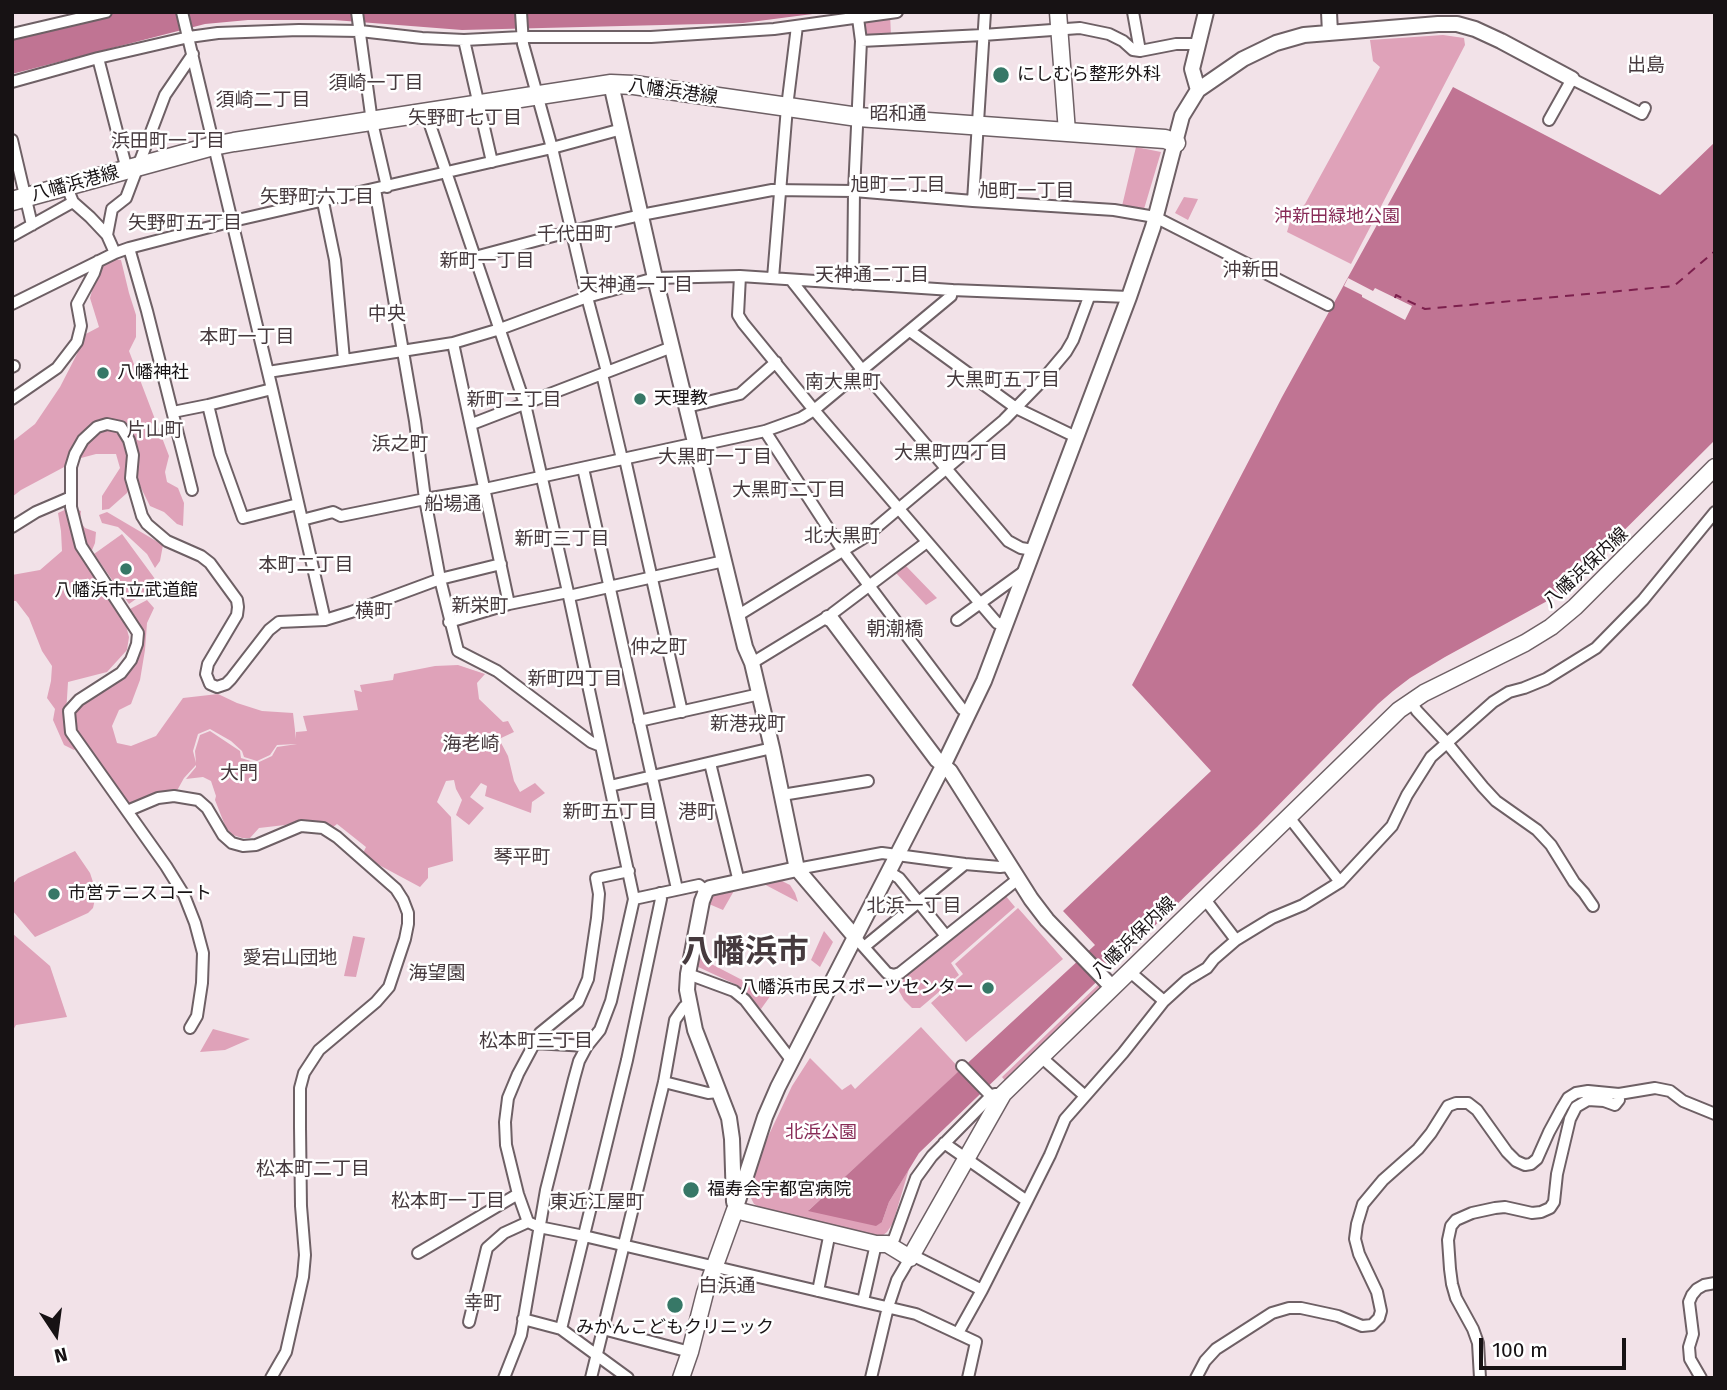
<!DOCTYPE html>
<html>
<head>
<meta charset="utf-8">
<style>
	body { margin:0 }
	#map { position:relative; width:1727px; height:1390px; overflow:hidden; background:#f2e2e8; font-family:"Fira Sans",sans-serif }
	canvas { display:block }
	.frame { position:absolute; inset:0; border:14px solid #171214; pointer-events:none }
	.north { position:absolute; left:21px; top:1299px; width:70px; height:70px; -webkit-text-stroke:5px #fff; paint-order:stroke; rotate:167deg; font-size:19px; font-weight:700; line-height:28px; text-align:center; color:#171214 }
	.north::after { content:''; display:block; margin:auto; width:24px; height:32px; background:#171214; clip-path:polygon(50% 0,100% 100%,50% 72%,0 100%) }
	.scale { position:absolute; left:1479px; top:1338px; width:147px; height:32px; box-sizing:border-box; border:4px solid #171214; border-top:0; padding-left:9px; font-size:21px; line-height:24px; white-space:nowrap; color:#171214; -webkit-text-stroke:5px #fff; paint-order:stroke }
</style>
</head>
<body>
<div id="map">
<canvas width="1727" height="1390"></canvas>
<div class="frame"></div>
<div class="north">N</div>
<div class="scale">100 m</div>
</div>
<script>
const ctx = document.querySelector('canvas').getContext('2d');
ctx.lineJoin = 'round';
function fill(path, color) { ctx.fillStyle = color; ctx.fill(path, 'evenodd'); }
const shape = rows => new Path2D(rows.map(r => 'M' + r).join(''));
function strokePath(path, color, width, dash) { ctx.strokeStyle = color; ctx.lineWidth = width; ctx.lineCap = dash ? 'butt' : 'round'; ctx.setLineDash(dash || []); ctx.stroke(path); }
function label(font, color, halo, rows, align = 'center') {
  ctx.font = font + ' "Fira Sans","Noto Sans JP",sans-serif'; ctx.lineWidth = 5; ctx.setLineDash([]); ctx.textBaseline = 'middle'; ctx.strokeStyle = halo; ctx.fillStyle = color; for (const [text, x, y, turn = 0] of rows) {
    ctx.save(); ctx.translate(x, y); ctx.rotate((+turn || 0) * Math.PI / 180); ctx.textAlign = isNaN(turn) ? turn : align; if (halo) ctx.strokeText(text, 0, 0); ctx.fillText(text, 0, 0); ctx.restore();
  }
}
fill(shape([
	[890,13,891,36,860,37,856,18],
	[1443,35,1464,38,1465,45,1351,264,1287,232,1290,222,1305,204,1380,67,1373,61,1370,40],
	[1136,147,1161,152,1144,209,1122,206],
	[1184,197,1198,199,1188,220,1175,213],
	[113,259,121,260,129,293,136,315,136,337,129,351,169,456,165,472,167,482,178,488,184,503,183,526,177,524,164,512,150,506,135,476,127,493,109,509,102,510,102,496,120,468,116,454,96,454,81,458,21,490,12,497,12,442,35,424,60,387,77,354,82,336,99,327,90,298,93,287,104,263],
	[71,507,81,511,80,521,85,528,96,532,95,543,90,555,123,614,129,637,127,650,107,672,68,682,65,730,77,747,74,750,64,745,53,720,55,709,47,698,51,681,52,666,42,651,29,618,16,601,12,601,12,575,40,570,62,551,61,531,58,513],
	[107,512,163,545,160,561,155,568,147,554,118,527,102,523,99,515],
	[122,534,158,583,129,604,94,554],
	[905,565,937,598,926,605,896,573],
	[147,600,154,608,147,623,145,650,140,680,131,704,119,710,112,726,117,743,131,746,156,736,183,698,218,694,237,703,262,711,293,713,296,739,296,732,307,731,303,716,358,710,354,690,362,692,360,685,393,680,394,674,435,666,458,665,485,674,477,683,479,699,503,722,508,721,514,732,499,739,508,756,514,781,520,792,535,783,545,793,532,802,531,813,485,796,487,786,481,783,470,797,484,808,469,825,456,815,462,800,456,789,454,780,446,781,437,802,451,817,453,861,428,868,428,878,420,887,379,865,363,853,366,847,337,824,332,828,317,821,301,820,285,825,259,828,250,838,242,838,233,835,226,828,215,800,216,796,211,781,203,777,186,779,196,767,196,765,184,778,174,796,127,811,71,732,69,711,121,673,138,633,130,609],
	[210,729,231,741,242,751,244,757,257,761,270,755,277,745,297,744,277,747,272,756,257,763,241,758,240,751,210,731,200,735,195,751,196,763,193,751,198,734],
	[75,851,90,873,95,888,95,899,93,908,88,913,35,937,12,910,12,885,18,878],
	[772,880,782,881,790,885,795,893,798,902,760,882],
	[735,889,723,910,702,901,706,891],
	[1005,895,1015,907,951,963,959,975,920,1008,912,1008,904,1000,899,991,898,980],
	[1018,908,1063,959,966,1042,931,1003,963,974,955,964],
	[824,931,833,942,820,967,811,960],
	[12,933,50,966,67,1017,16,1025,12,1032],
	[353,936,365,938,356,977,344,976],
	[696,956,771,995,761,1009,739,986,694,965],
	[1099,984,1103,989,1007,1083,1002,1077],
	[921,1027,961,1070,809,1210,882,1222,889,1202,909,1169,893,1223,887,1232,882,1236,875,1237,765,1210,754,1204,751,1198,749,1188,764,1145,792,1086,810,1058,842,1090,851,1084,855,1089],
	[213,1029,250,1039,225,1050,200,1052]
]), '#dfa2b9');
fill(shape([
	[118,12,828,12,743,23,462,30,334,20,248,20,205,24,12,74,12,40],
	[1453,87,1660,195,1715,142,1715,440,1560,594,1445,657,1410,678,1393,691,1378,704,1257,827,919,1153,889,1202,882,1222,876,1226,808,1211,1095,945,1063,911,1211,771,1132,685,1282,397]
]), '#c07493');
fill(shape([
	[1348,278,1373,291,1375,288,1412,306,1405,320,1362,297,1362,295,1344,286]
]), '#f2e2e8');
strokePath(shape([
	[1395,298,1396,295,1425,309,1674,286,1715,251]
]), '#7c1f4d', 2, [9, 7]);
const minor = shape([
	[182,12,272,389,325,620],
	[357,12,372,122,387,187],
	[521,12,523,44,552,148,587,297,607,372],
	[1133,12,1140,51],
	[12,34,106,12],
	[464,40,492,162],
	[861,41,983,35,1080,28,1109,34,1123,41,1133,50,1140,51,1176,44,1197,44],
	[98,58,127,170],
	[12,82,98,58,189,37,218,33,299,30,360,31,422,38,464,40,522,37,651,37,774,29,897,12],
	[426,113,525,404,568,592,634,899,611,1001,600,1030,587,1046,579,1061,574,1079,546,1190,521,1335,504,1378],
	[1549,120,1572,79,1642,114,1645,108],
	[12,140,32,225],
	[67,187,73,202,90,217,107,235,115,253],
	[375,189,415,421,425,499,440,579,458,651,497,671,591,742,601,746],
	[973,201,985,12],
	[323,202,335,260,344,360],
	[107,235,112,209,126,198,165,95,193,54],
	[12,236,73,202],
	[129,248,147,311,192,490],
	[475,257,572,231,641,215,772,190,854,191,973,201,1114,210,1155,217,1328,305],
	[740,276,738,315,743,323,814,410,997,623,1007,624],
	[773,278,787,107,797,26],
	[791,280,863,371,1008,541,1021,548,1033,550],
	[853,284,854,191,861,41,858,18],
	[12,304,115,253,129,248,233,221,552,148,622,129],
	[910,331,1016,408,1076,437],
	[453,343,509,604],
	[12,367,14,366],
	[268,372,453,343,500,329,587,297,655,278,740,276,952,290,1129,297],
	[602,374,622,459],
	[12,399,57,368,77,342,81,326,77,304,94,273,98,261],
	[208,405,220,454,243,518,298,504],
	[687,407,740,394,776,362],
	[173,412,208,405,272,389],
	[472,424,672,347],
	[765,431,843,551,962,709,969,713],
	[625,459,682,712],
	[583,468,677,889],
	[302,520,333,512,341,516,425,499,485,489,687,445,696,446,765,431,801,418,814,410,951,296,952,290],
	[12,527,36,512,71,497],
	[569,596,724,561],
	[737,616,865,537,1004,420,1039,384,1066,352,1073,340,1089,297],
	[957,620,1026,570],
	[449,622,509,604,568,592],
	[752,663,824,619,828,618,833,613,927,542],
	[1411,702,1417,711,1447,743,1483,787,1496,801,1537,830,1551,845,1574,882,1584,893,1593,906],
	[639,721,760,694],
	[710,763,739,882],
	[610,786,772,748],
	[782,795,868,781],
	[127,811,158,798,174,796,198,800,207,808,223,835,232,843,243,846,256,845,301,826,323,828,337,837,396,889,403,900,408,913,408,924,405,939,389,987,376,1002,319,1050,304,1073,300,1088,300,1127,301,1206,305,1255,303,1277,286,1352,271,1378],
	[1288,816,1340,882],
	[797,869,882,853,965,864,1000,867,1009,866],
	[629,871,596,878,599,894,597,918,588,979,578,1002,540,1033,518,1074,508,1098,505,1122,506,1145,518,1194,528,1222,539,1227,584,1236,916,1314,976,1342,968,1378],
	[889,872,899,878,946,936],
	[1204,898,1236,940],
	[634,899,699,885,706,891],
	[855,937,887,973,894,975,900,973,1018,879],
	[864,947,965,864],
	[1129,971,1164,1001],
	[688,974,734,991,745,1000,792,1061],
	[190,1028,197,1016,202,983,203,953,195,923,184,895,166,866,71,732,69,711,79,700,121,673,131,660,137,644,138,633,81,546,71,507,71,467,75,454,83,440,97,427,107,424,121,427,129,440,133,455,131,478,142,516,147,524,167,541,201,556,210,563,237,600,238,607,237,615,208,664,206,674,210,684,217,687,226,684,231,679,269,630,279,622,325,620,351,612,440,579,501,564],
	[534,1043,587,1046],
	[1041,1057,1085,1096],
	[962,1066,991,1096],
	[664,1082,708,1093,718,1092],
	[944,1143,1027,1201],
	[887,1244,894,1239,916,1178,932,1156,991,1096,995,1094,1003,1094],
	[418,1253,518,1194],
	[912,1255,982,1290],
	[818,1291,830,1232],
	[863,1301,876,1244],
	[523,1319,561,1329,628,1378],
	[469,1322,487,1248,504,1233,528,1222],
	[561,1329,627,1060,661,899,660,893],
	[603,1329,690,1352],
	[958,1333,982,1290,1027,1201,1050,1155,1065,1119,1123,1053,1164,1001,1187,980,1207,968,1214,959,1236,940,1272,918,1303,905,1340,882,1392,826,1407,795,1431,757,1493,702,1509,692,1524,688,1546,679,1596,648,1643,600,1715,512],
	[591,1378,664,1082,675,1020,684,1007,689,1005],
	[871,1378,888,1307,897,1280,910,1258],
	[1196,1378,1205,1361,1216,1349,1272,1313,1289,1308,1301,1308,1338,1316,1362,1326,1372,1325,1379,1318,1381,1311,1377,1292,1359,1254,1355,1239,1357,1224,1363,1204,1383,1180,1418,1149,1431,1133,1448,1106,1456,1103,1468,1103,1477,1110,1507,1152,1516,1161,1525,1165,1531,1164,1537,1159,1549,1132,1562,1108,1568,1098,1576,1093,1588,1091,1619,1094,1655,1088,1670,1091,1683,1101,1715,1114],
	[1480,1378,1478,1343,1473,1329,1456,1298,1452,1284,1450,1269,1448,1240,1451,1226,1456,1220,1472,1213,1495,1208,1505,1207,1532,1213,1541,1212,1550,1208,1554,1202,1557,1174,1570,1119,1576,1107,1588,1100,1604,1101,1615,1105,1619,1100,1619,1094],
	[1701,1378,1690,1359,1689,1347,1693,1334,1689,1302,1692,1295,1697,1289,1704,1285,1715,1283]
]);
const tertiary = shape([
	[1329,12,1330,33],
	[611,84,655,278,724,561,745,647,752,663,772,748,797,869,855,937],
	[1198,90,1192,69,1206,12],
	[828,618,832,620,937,760,950,771,1031,899,1047,920,1112,987],
	[734,1202,732,1139,729,1118,695,1030,687,990,688,974,702,901,706,891,710,888,797,869],
	[735,1210,765,1117,778,1087,944,764,984,681,1129,297,1153,227,1182,116,1198,90,1243,59,1276,43,1304,35,1438,24,1457,24,1475,29,1501,41,1572,79]
]);
const secondary = shape([
	[1058,12,1067,132],
	[681,1378,690,1352,705,1293,735,1210,876,1244,887,1244,910,1258,1003,1094,1041,1057,1399,710,1424,693,1525,643,1551,627,1575,607,1715,467]
]);
const primary = shape([
	[12,201,213,146,234,142,611,84,634,85,858,117,1165,139,1176,143]
]);
strokePath(minor, '#6e6065', 14);
strokePath(tertiary, '#6e6065', 18);
strokePath(secondary, '#6e6065', 19);
strokePath(primary, '#6e6065', 21);
strokePath(minor, '#fff', 10);
strokePath(tertiary, '#fff', 14);
strokePath(secondary, '#fff', 16);
strokePath(primary, '#fff', 18);
for (const [x, y, r, color] of [
	[1001,75,9,"#377867"],
	[103,373,7,"#377867"],
	[640,399,7,"#377867"],
	[126,569,7,"#377867"],
	[54,894,7,"#377867"],
	[988,988,7,"#377867"],
	[691,1190,9,"#377867"],
	[675,1305,9,"#377867"]
]) { const dot = new Path2D(); dot.arc(x, y, r, 0, 2 * Math.PI); ctx.fillStyle = color; ctx.fill(dot); strokePath(dot, '#fff', 2.5); }
label('18px', '#171214', '#fff', [
	["にしむら整形外科",1017,75],
	["八幡神社",117,373],
	["天理教",654,399],
	["八幡浜市立武道館",126,591,"center"],
	["市営テニスコート",68,894],
	["八幡浜市民スポーツセンター",974,988,"right"],
	["福寿会宇都宮病院",707,1190],
	["みかんこどもクリニック",675,1328,"center"]
], 'left');
label('18px', '#171214', '#fff', [
	["八幡浜港線",673,92,8],
	["八幡浜港線",75,184,-15],
	["八幡浜保内線",1586,568,-43],
	["八幡浜保内線",1134,938,-44]
]);
label('18px', '#882b57', '#fff', [
	["沖新田緑地公園",1337,217],
	["北浜公園",821,1133]
]);
label('19px', '#463a3e', '#fff', [
	["出島",1646,66],
	["須崎一丁目",376,84],
	["須崎二丁目",263,101],
	["昭和通",898,115],
	["矢野町七丁目",465,119],
	["浜田町一丁目",168,142],
	["旭町二丁目",898,186],
	["旭町一丁目",1027,192],
	["矢野町六丁目",317,198],
	["矢野町五丁目",185,224],
	["千代田町",575,235],
	["新町一丁目",487,262],
	["沖新田",1251,271],
	["天神通二丁目",872,276],
	["天神通一丁目",636,286],
	["中央",387,315],
	["本町一丁目",247,338],
	["大黒町五丁目",1003,381],
	["南大黒町",843,383],
	["新町二丁目",514,401],
	["片山町",155,431],
	["浜之町",400,445],
	["大黒町四丁目",951,454],
	["大黒町一丁目",715,458],
	["大黒町二丁目",789,491],
	["船場通",453,505],
	["北大黒町",842,537],
	["新町三丁目",562,540],
	["本町二丁目",306,566],
	["新栄町",480,607],
	["横町",374,612],
	["朝潮橋",895,630],
	["仲之町",659,648],
	["新町四丁目",575,680],
	["新港戎町",748,725],
	["海老崎",471,745],
	["大門",239,774],
	["新町五丁目",610,813],
	["港町",697,813],
	["琴平町",522,858],
	["北浜一丁目",914,907],
	["愛宕山団地",290,959],
	["海望園",437,974],
	["松本町三丁目",536,1042],
	["松本町二丁目",313,1170],
	["松本町一丁目",448,1202],
	["東近江屋町",597,1203],
	["白浜通",727,1287],
	["幸町",483,1304]
]);
label('bold 32px', '#463a3e', '#fff', [
	["八幡浜市",745,953]
]);
</script>
</body>
</html>
